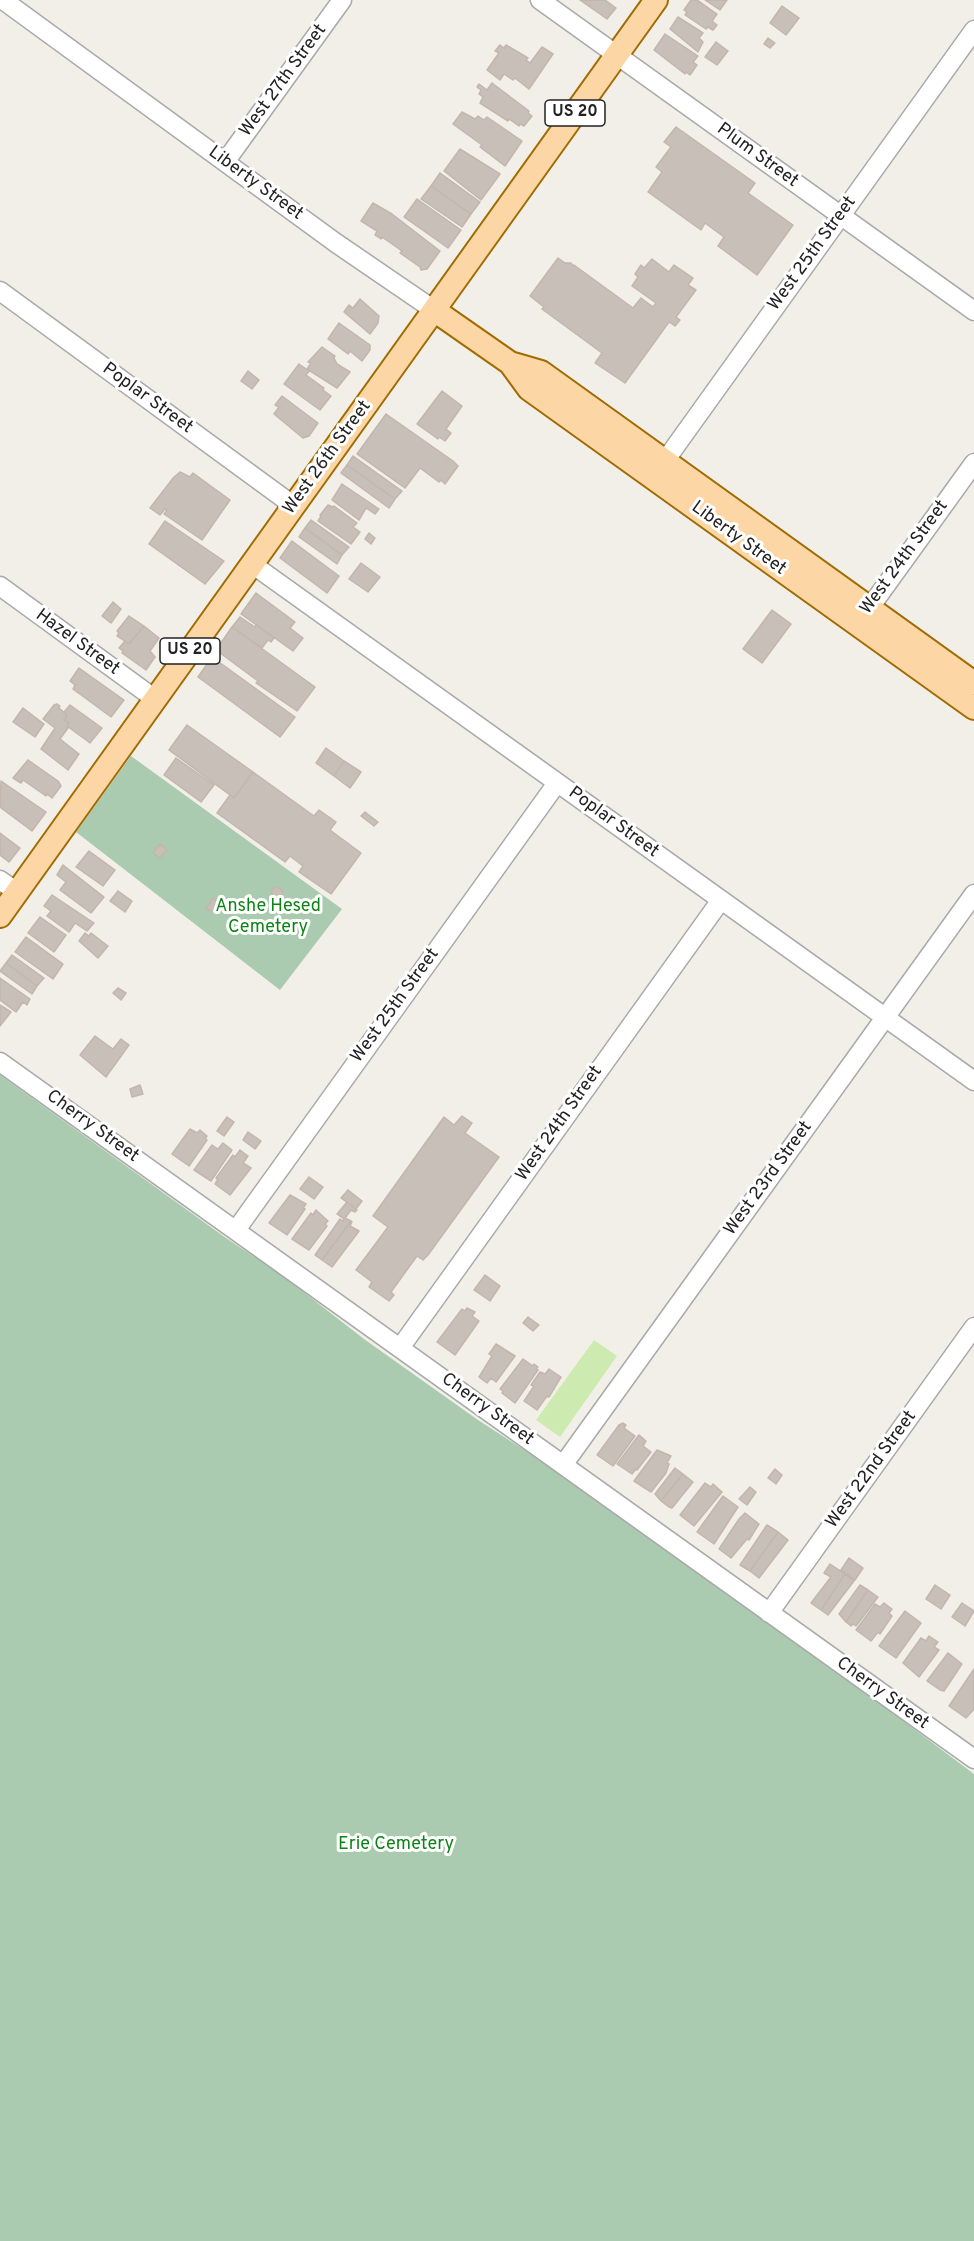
<!DOCTYPE html>
<html>
<head>
<meta charset="utf-8">
<style>
	body { margin:0 }
	canvas { display:block; background:#f2efe9 }
</style>
</head>
<body>
<canvas width="974" height="2241"></canvas>
<script>
const ctx = document.querySelector('canvas').getContext('2d');
ctx.lineJoin = 'round';
function fill(path, color) { ctx.fillStyle = color; ctx.fill(path, 'evenodd'); }
const shape = rows => new Path2D(rows.map(r => 'M' + r).join(''));
function strokePath(path, color, width, dash) { ctx.strokeStyle = color; ctx.lineWidth = width; ctx.lineCap = dash ? 'butt' : 'round'; ctx.setLineDash(dash || []); ctx.stroke(path); }
function label(font, color, halo, rows, align = 'center') {
  ctx.font = font + ' Overpass,sans-serif'; ctx.lineWidth = 6; ctx.setLineDash([]); ctx.textBaseline = 'middle'; ctx.strokeStyle = halo; ctx.fillStyle = color; for (const [text, x, y, turn = 0] of rows) {
    ctx.save(); ctx.translate(x, y); ctx.rotate((+turn || 0) * Math.PI / 180); ctx.textAlign = isNaN(turn) ? turn : align; if (halo) ctx.strokeText(text, 0, 0); ctx.fillText(text, 0, 0); ctx.restore();
  }
}
fill(shape([
	[594,1340,617,1356,560,1437,536,1420]
]), '#cdebb0');
fill(shape([
	[131,756,342,909,280,990,76,832],
	[0,1075,226,1238,283,1276,364,1339,478,1420,532,1455,818,1657,974,1774,974,2241,0,2241]
]), '#aacbaf');
const building = shape([
	[580,0,605,0,616,8,607,19,580,0],
	[691,0,697,0,717,14,712,21,717,25,713,30,708,27,706,29,685,15,687,12,684,10,691,0],
	[705,0,727,0,720,10,705,0],
	[782,6,799,18,786,35,770,23,782,6],
	[678,17,703,33,699,38,703,42,698,52,670,29,678,17],
	[665,34,698,56,693,62,697,65,690,75,686,72,685,74,654,50,665,34],
	[768,38,775,43,770,48,764,44,768,38],
	[716,42,728,51,717,65,705,57,716,42],
	[500,45,504,48,506,45,518,52,528,58,526,60,530,63,542,47,553,54,529,89,515,78,513,80,504,74,500,80,487,70,499,53,495,51,500,45],
	[492,83,529,111,528,113,532,116,524,126,520,124,519,126,509,119,508,121,480,103,483,97,479,94,481,90,477,87,479,84,487,90,492,83],
	[462,112,475,119,478,116,484,120,487,117,522,141,505,166,480,147,482,145,453,124,462,112],
	[676,127,755,183,748,193,793,225,757,275,718,246,724,237,705,223,701,230,648,192,662,172,656,167,671,147,664,142,676,127],
	[460,149,500,174,481,200,444,171,460,149],
	[440,173,480,202,471,214,431,186,440,173],
	[431,186,471,214,462,227,421,199,431,186],
	[417,199,461,230,448,248,404,217,417,199],
	[373,203,392,214,440,251,427,269,421,270,420,267,400,253,402,251,382,237,381,239,375,235,377,231,361,221,373,203],
	[558,258,565,263,571,263,573,266,574,265,633,308,641,298,653,307,656,303,632,286,638,277,635,274,641,265,644,268,652,259,669,272,674,265,693,278,688,285,696,290,676,317,680,320,675,326,669,322,625,383,595,363,602,353,542,309,544,307,530,296,558,258],
	[360,299,379,316,378,323,370,334,344,312,349,305,353,308,360,299],
	[339,323,370,345,370,350,362,361,350,351,348,354,328,339,339,323],
	[322,347,335,356,334,358,337,364,350,372,337,388,307,369,311,363,308,362,322,347],
	[299,364,309,371,306,375,324,388,323,390,331,396,320,410,284,384,299,364],
	[248,371,259,380,252,389,241,381,248,371],
	[442,391,462,406,446,429,451,433,445,441,439,437,438,439,417,424,442,391],
	[282,396,318,423,309,436,303,438,274,414,279,407,275,405,282,396],
	[386,414,453,461,458,466,445,484,441,480,439,482,420,468,405,488,357,454,386,414],
	[353,456,402,491,395,499,347,465,353,456],
	[347,465,395,499,389,508,341,473,347,465],
	[180,472,190,477,193,473,230,500,202,540,164,514,167,510,165,509,160,515,150,508,174,477,180,472],
	[342,484,379,509,375,514,366,508,359,520,332,500,342,484],
	[328,505,333,507,334,506,357,523,353,527,360,532,351,544,318,521,321,516,320,515,328,505],
	[311,520,349,547,342,555,305,528,311,520],
	[165,521,224,561,205,584,149,544,165,521],
	[305,528,342,555,337,564,299,537,305,528],
	[369,533,375,538,371,544,365,539,369,533],
	[292,541,339,576,327,593,280,558,292,541],
	[361,563,380,577,368,592,349,579,361,563],
	[256,593,295,622,290,628,303,638,293,651,241,614,256,593],
	[113,602,121,609,111,623,102,616,113,602],
	[772,610,791,624,762,663,743,649,772,610],
	[129,616,144,626,129,644,117,636,119,633,117,631,129,616],
	[240,617,255,627,256,625,274,638,271,642,268,640,262,648,232,627,240,617],
	[144,626,159,638,150,651,155,657,146,670,122,653,123,651,119,648,125,641,129,644,144,626],
	[232,627,315,687,297,711,256,683,258,681,216,650,232,627],
	[212,657,295,717,280,737,198,677,212,657],
	[79,668,124,700,111,717,73,689,75,685,70,681,79,668],
	[57,704,60,706,59,708,67,715,64,720,69,723,67,726,68,728,60,739,79,754,68,770,41,749,55,728,43,719,54,705,57,704],
	[70,705,102,728,90,743,67,726,69,723,64,720,67,715,64,712,70,705],
	[23,708,44,724,35,737,13,722,23,708],
	[187,725,253,772,234,798,169,750,187,725],
	[326,748,344,761,334,776,316,763,326,748],
	[176,758,214,785,201,802,164,775,176,758],
	[28,760,58,781,61,786,52,798,47,794,46,796,23,780,21,783,13,778,28,760],
	[344,761,361,772,350,788,334,776,344,761],
	[253,772,314,816,319,810,336,822,330,830,361,853,331,894,299,872,303,866,290,856,285,862,217,813,230,795,234,798,253,772],
	[1,781,46,812,32,831,0,807,1,781],
	[365,812,378,822,374,826,361,816,365,812],
	[0,833,20,848,9,862,0,855,0,833],
	[160,844,167,850,160,858,153,853,160,844],
	[89,851,115,870,103,886,76,867,89,851],
	[63,865,104,897,91,913,60,890,66,882,57,875,63,865],
	'271.5 893a5.5 5.5 0 1 1 11 0a5.5 5.5 0 1 1-11 0Z',
	[118,891,132,901,125,912,110,901,118,891],
	[52,895,94,923,87,931,75,923,69,932,47,916,51,911,44,906,52,895],
	[213,898,220,905,214,913,206,908,213,898],
	[40,917,66,935,54,952,28,933,40,917],
	[85,933,89,936,91,933,108,946,98,958,79,941,85,933],
	[26,937,63,964,53,979,15,952,26,937],
	[12,955,44,978,37,986,6,963,12,955],
	[6,963,37,986,32,994,0,971,6,963],
	[0,978,30,999,27,1005,23,1002,16,1012,0,1000,0,978],
	[118,988,126,993,121,1000,113,993,118,988],
	[0,1005,11,1012,0,1026,0,1005],
	[95,1036,113,1049,121,1039,129,1045,106,1077,80,1055,95,1036],
	[140,1085,143,1094,132,1097,130,1089,140,1085],
	[462,1116,472,1123,465,1133,499,1157,428,1255,423,1260,417,1256,391,1292,394,1295,389,1301,369,1287,372,1282,356,1270,388,1227,373,1216,444,1117,454,1125,462,1116],
	[227,1117,234,1122,224,1136,217,1131,227,1117],
	[190,1129,197,1133,200,1130,207,1136,205,1139,207,1140,189,1166,172,1154,190,1129],
	[248,1132,261,1141,255,1149,243,1140,248,1132],
	[223,1143,232,1150,211,1181,194,1170,212,1145,218,1149,223,1143],
	[240,1150,248,1156,243,1163,251,1168,230,1195,215,1184,218,1179,216,1178,233,1155,235,1157,240,1150],
	[309,1177,323,1187,314,1199,300,1189,309,1177],
	[348,1190,362,1201,356,1209,341,1198,348,1190],
	[290,1195,306,1204,303,1208,305,1209,287,1235,269,1223,290,1195],
	[347,1202,357,1210,355,1212,351,1210,345,1218,351,1221,322,1260,315,1255,340,1219,343,1221,344,1219,337,1214,347,1202],
	[316,1210,328,1221,325,1224,327,1226,309,1250,292,1239,311,1213,313,1215,316,1210],
	[351,1221,352,1222,350,1226,359,1231,332,1267,322,1260,351,1221],
	[485,1275,500,1286,490,1301,474,1290,485,1275],
	[467,1308,475,1312,472,1316,479,1321,455,1355,437,1342,462,1309,465,1311,467,1308],
	[528,1317,539,1325,533,1331,523,1323,528,1317],
	[496,1344,515,1356,496,1382,491,1378,487,1383,479,1377,492,1356,489,1354,496,1344],
	[523,1359,533,1366,534,1364,538,1367,536,1369,538,1370,515,1403,502,1393,503,1391,500,1389,523,1359],
	[549,1369,561,1377,549,1397,547,1396,537,1410,524,1401,534,1386,531,1385,540,1372,545,1374,549,1369],
	[623,1423,626,1425,624,1428,635,1436,613,1466,597,1455,619,1425,623,1423],
	[639,1435,646,1441,643,1446,651,1452,637,1470,636,1469,632,1474,617,1464,639,1435],
	[657,1450,671,1456,667,1463,669,1464,666,1473,651,1492,634,1481,657,1450],
	[675,1468,683,1474,661,1501,655,1494,675,1468],
	[775,1469,782,1475,776,1484,768,1478,775,1469],
	[683,1474,693,1482,672,1508,669,1507,661,1501,683,1474],
	[705,1483,711,1487,713,1484,722,1492,694,1526,680,1515,705,1483],
	[750,1487,756,1492,747,1505,739,1499,750,1487],
	[723,1496,738,1507,714,1544,697,1532,723,1496],
	[745,1513,759,1524,749,1540,747,1539,731,1558,719,1549,739,1519,745,1513],
	[767,1525,778,1532,750,1571,740,1565,767,1525],
	[778,1532,788,1540,759,1578,750,1571,778,1532],
	[849,1558,863,1568,855,1580,841,1570,849,1558],
	[830,1564,845,1574,821,1610,811,1603,831,1577,824,1573,830,1564],
	[845,1574,854,1581,828,1615,821,1610,845,1574],
	[860,1585,868,1590,846,1622,839,1614,860,1585],
	[935,1585,950,1595,941,1609,926,1599,935,1585],
	[868,1590,878,1597,856,1626,853,1624,851,1626,846,1622,868,1590],
	[884,1603,892,1609,889,1613,892,1616,880,1634,878,1632,871,1641,856,1630,875,1604,880,1607,884,1603],
	[962,1603,974,1611,965,1626,952,1617,962,1603],
	[905,1611,921,1623,896,1658,879,1646,905,1611],
	[929,1636,938,1642,934,1647,939,1650,919,1677,903,1663,921,1638,926,1641,929,1636],
	[948,1653,962,1664,944,1691,940,1690,927,1681,948,1653],
	[974,1669,974,1709,966,1718,949,1706,974,1669]
]);
fill(building, '#c7bfb8');
strokePath(building, '#c4b6ab', 1.5);
const minor = shape([
	[3,0,336,243,434,310],
	[540,0,974,311],
	[225,162,342,0],
	[0,291,294,506],
	[657,472,974,30],
	[252,564,974,1081],
	[0,586,155,699],
	[863,617,974,463],
	[0,880,17,892],
	[0,1062,974,1759],
	[236,1230,557,783],
	[400,1348,721,900],
	[563,1465,974,894],
	[769,1613,974,1327]
]);
const major = shape([
	[434,310,510,363,541,372,974,683],
	[510,363,529,389,974,708],
	[0,916,656,0]
]);
strokePath(minor, '#a9a9a9', 21);
strokePath(major, '#a06b00', 26);
strokePath(minor, '#fff', 18);
strokePath(major, '#fcd6a4', 22);
for (const [x, y, w] of [
	[575,113,60],
	[190,651,60]
]) { const box = new Path2D(); box.roundRect(x - w / 2, y - 13, w, 26, 4.5); ctx.fillStyle = '#fff'; ctx.fill(box); strokePath(box, '#222', 1.5); }
label('bold 16px', '#222', null, [
	["US 20",575,113],
	["US 20",190,651]
]);
label('18px', '#222', '#fff', [
	["West 27th Street",284,81,-54],
	["Plum Street",757,156,36],
	["Liberty Street",255,184,36],
	["West 25th Street",813,254,-54],
	["Poplar Street",147,399,36],
	["West 26th Street",328,458,-54],
	["Liberty Street",738,539,36],
	["West 24th Street",905,558,-54],
	["Hazel Street",77,643,36],
	["Poplar Street",613,823,36],
	["West 25th Street",396,1006,-54],
	["West 24th Street",560,1124,-55],
	["Cherry Street",92,1127,36],
	["West 23rd Street",769,1179,-54],
	["Cherry Street",487,1410,36],
	["West 22nd Street",872,1470,-54],
	["Cherry Street",882,1694,36]
]);
label('18px', '#0c8416', '#fff', [
	["Anshe Hesed",268,907],
	["Cemetery",268,928],
	["Erie Cemetery",396,1845]
]);
</script>
</body>
</html>
